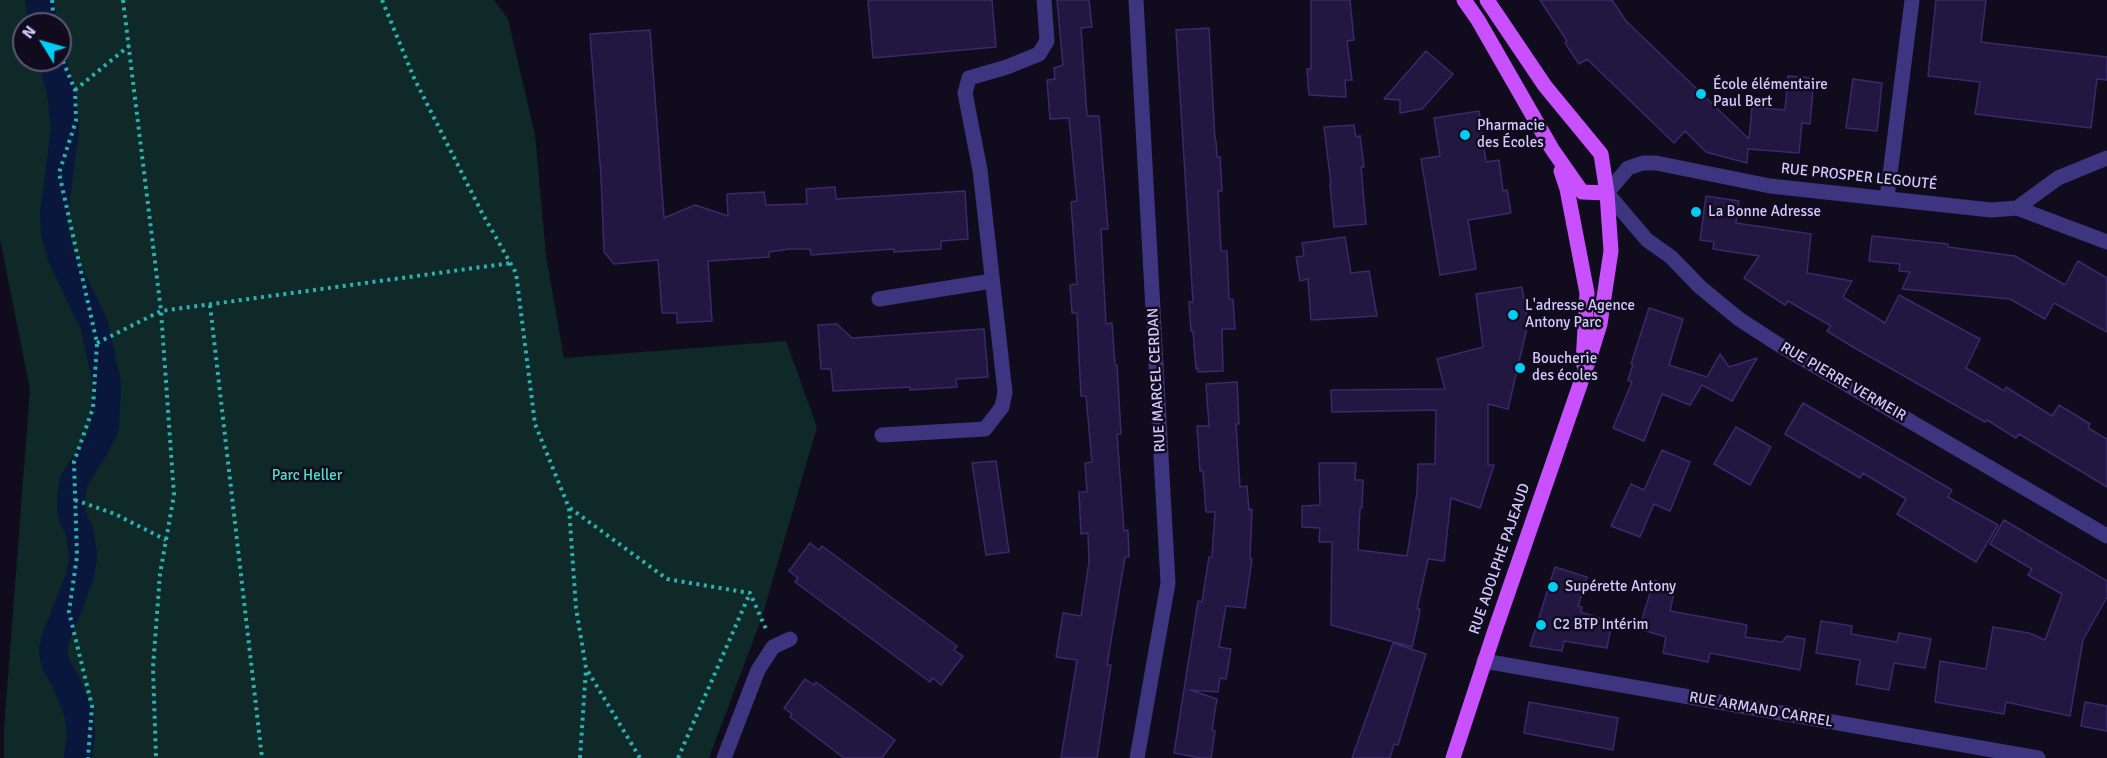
<!DOCTYPE html>
<html>
<head>
<meta charset="utf-8">
<style>
	body { margin:0 }
	#map { position:relative; width:2107px; height:758px; overflow:hidden; background:#100c1e; font-family:Signika,sans-serif }
	canvas { display:block }
	.north { position:absolute; left:12px; top:12px; width:60px; height:60px; box-sizing:border-box; background:#100c1e; border:2px solid #5e5878; border-radius:50%; rotate:307deg; font-size:16px; font-weight:700; line-height:24px; text-align:center; color:#d3c9ff }
	.north::after { content:''; display:block; margin:auto; width:21px; height:27px; background:#00ccf4; clip-path:polygon(50% 0,100% 100%,50% 72%,0 100%) }
</style>
</head>
<body>
<div id="map">
<canvas width="2107" height="758"></canvas>
<div class="north">N</div>
</div>
<script>
const ctx = document.querySelector('canvas').getContext('2d');
ctx.lineJoin = 'round';
function fill(path, color) { ctx.fillStyle = color; ctx.fill(path, 'evenodd'); }
const shape = rows => new Path2D(rows.map(r => 'M' + r).join(''));
function strokePath(path, color, width, dash) { ctx.strokeStyle = color; ctx.lineWidth = width; ctx.lineCap = dash ? 'butt' : 'round'; ctx.setLineDash(dash || []); ctx.stroke(path); }
function label(font, color, halo, rows, align = 'center') {
  ctx.font = font + ' Signika,sans-serif'; ctx.lineWidth = 5; ctx.setLineDash([]); ctx.textBaseline = 'middle'; ctx.strokeStyle = halo; ctx.fillStyle = color; for (const [text, x, y, turn = 0] of rows) {
    ctx.save(); ctx.translate(x, y); ctx.rotate((+turn || 0) * Math.PI / 180); ctx.textAlign = isNaN(turn) ? turn : align; if (halo) ctx.strokeText(text, 0, 0); ctx.fillText(text, 0, 0); ctx.restore();
  }
}
fill(shape([
	[0,0,494,0,508,19,535,135,546,255,564,358,786,341,817,427,762,617,709,758,4,758,4,728,30,389,0,239],
	[24,24,60,24,60,60,24,60]
]), '#0f2828');
strokePath(shape([
	[39,0,44,24],
	[52,60,61,90,65,130,54,213,55,233,61,256,94,324,107,383,105,427,97,444,74,481,71,498,72,515,80,533,83,556,80,576,55,640,53,652,56,665,66,682,78,712,81,732,78,758]
]), '#08173b', 28);
const building = shape([
	[868,0,992,0,996,47,873,58,868,0],
	[1057,0,1089,0,1092,27,1081,28,1087,116,1099,116,1108,229,1101,229,1106,324,1112,323,1115,365,1117,365,1121,434,1117,434,1124,531,1128,530,1129,557,1125,557,1107,665,1111,665,1097,758,1061,758,1077,660,1056,657,1063,613,1081,616,1089,562,1088,533,1081,534,1079,492,1087,492,1085,463,1092,462,1086,396,1081,396,1077,313,1072,313,1070,285,1077,284,1071,202,1077,201,1069,118,1050,119,1047,80,1055,79,1054,68,1063,65,1057,0],
	[1311,0,1350,0,1354,40,1347,41,1352,80,1345,80,1346,97,1309,95,1307,69,1311,69,1311,0],
	[1540,0,1612,0,1626,21,1749,139,1752,107,1785,110,1788,76,1814,78,1810,124,1802,123,1799,153,1748,149,1747,163,1706,152,1685,131,1674,143,1587,59,1579,64,1565,43,1567,41,1540,0],
	[1936,0,1986,0,1981,42,2107,57,2107,80,2097,79,2091,128,1975,114,1980,82,1928,76,1936,0],
	[1209,28,1215,141,1216,141,1217,157,1220,157,1222,191,1218,191,1221,251,1227,251,1229,299,1233,299,1235,329,1222,329,1223,371,1198,372,1198,368,1196,369,1193,331,1191,331,1189,302,1193,302,1176,30,1209,28],
	[650,30,664,218,695,205,728,216,727,194,764,192,766,205,807,204,806,189,835,187,836,199,965,191,968,239,941,241,941,249,894,252,894,249,811,255,810,249,789,249,769,252,769,257,708,261,712,321,677,323,677,313,662,313,658,260,614,264,604,252,601,176,590,34,650,30],
	[1426,51,1453,74,1422,109,1400,113,1400,100,1384,99,1426,51],
	[1853,79,1882,83,1877,131,1846,128,1853,79],
	[1479,111,1486,162,1499,160,1503,191,1507,190,1511,213,1468,220,1476,269,1440,275,1421,159,1440,156,1434,118,1479,111],
	[1354,125,1356,137,1360,136,1364,167,1361,167,1366,224,1334,227,1330,184,1331,184,1324,127,1354,125],
	[1706,196,1739,201,1736,223,1811,234,1807,273,1852,281,1843,297,1885,323,1899,295,1980,339,1966,368,2004,391,2006,387,2052,416,2059,405,2090,424,2088,428,2107,439,2107,487,2019,434,2016,438,1987,420,1985,422,1853,347,1827,331,1831,326,1788,301,1785,305,1744,278,1759,256,1713,249,1714,242,1700,240,1706,196],
	[1872,236,1948,244,1948,247,2015,256,2065,285,2078,261,2107,278,2107,332,2054,303,2045,319,2010,299,1902,289,1910,272,1899,271,1900,264,1869,261,1872,236],
	[1345,237,1351,273,1369,271,1377,316,1311,320,1308,279,1300,281,1296,257,1304,256,1302,243,1345,237],
	[1522,287,1528,323,1508,409,1488,404,1488,465,1494,465,1480,508,1451,498,1444,561,1428,559,1417,609,1420,609,1418,622,1412,647,1331,625,1332,542,1319,542,1320,528,1302,527,1302,506,1320,505,1319,463,1356,463,1355,480,1363,480,1362,508,1360,508,1358,550,1407,556,1417,493,1418,464,1435,464,1436,410,1332,412,1331,390,1445,389,1437,359,1483,347,1476,294,1522,287],
	[1649,308,1683,319,1669,365,1707,377,1720,354,1729,367,1757,358,1732,401,1702,385,1690,405,1662,394,1644,441,1613,428,1632,382,1628,380,1633,364,1631,364,1649,308],
	[837,324,852,338,984,329,988,377,956,379,957,387,910,390,910,387,833,391,831,369,821,369,818,325,837,324],
	[1237,382,1239,424,1236,424,1240,487,1247,486,1249,510,1252,509,1250,559,1252,559,1245,608,1226,606,1219,647,1231,649,1226,679,1220,678,1218,692,1190,690,1217,699,1212,730,1215,731,1211,758,1201,758,1174,753,1198,601,1202,602,1209,557,1212,557,1215,512,1206,512,1203,471,1200,471,1197,426,1209,426,1206,384,1237,382],
	[1803,403,1952,490,1948,497,1998,525,1976,562,1897,514,1906,499,1863,473,1860,478,1785,434,1803,403],
	[1736,427,1771,447,1750,485,1714,464,1736,427],
	[1662,450,1690,462,1670,511,1654,504,1640,537,1611,526,1631,484,1644,490,1662,450],
	[996,461,1009,552,986,555,972,463,996,461],
	[2004,520,2107,581,2107,597,2083,640,2070,716,2006,702,2004,714,1935,702,1940,661,1986,669,1993,627,2029,633,2045,640,2062,594,2028,575,2032,569,1990,544,2004,520],
	[810,543,819,550,822,546,957,646,954,650,963,656,941,685,933,678,930,682,795,582,798,578,789,571,810,543],
	[1555,567,1587,577,1578,606,1582,607,1581,612,1612,622,1607,648,1564,641,1562,651,1530,646,1555,567],
	[1654,580,1675,588,1670,611,1747,625,1745,637,1782,642,1787,636,1805,639,1800,670,1710,653,1708,662,1663,653,1666,637,1639,629,1654,580],
	[1821,621,1852,626,1851,634,1897,642,1899,633,1931,639,1925,668,1894,663,1889,690,1856,684,1860,660,1816,653,1821,621],
	[1393,643,1426,654,1398,745,1394,744,1390,758,1352,758,1393,643],
	[805,679,814,685,816,682,895,740,882,758,844,758,790,717,792,714,784,708,805,679],
	[1529,702,1618,718,1613,750,1524,733,1529,702],
	[2085,702,2107,706,2107,731,2081,726,2085,702]
]);
fill(building, '#221740');
strokePath(building, '#3a296c', 1.5);
strokePath(shape([
	[52,0,54,24],
	[123,0,161,311,174,495,160,574,153,667,156,758],
	[382,0,414,78,481,211,516,273,535,424,569,508,576,608,586,668,640,758],
	[60,54,75,90,76,121,59,173,97,343,93,408,74,462,77,556,69,612,92,706,88,758],
	[75,90,130,45],
	[210,305,262,758],
	[97,343,161,311,511,263],
	[75,500,115,514,166,540],
	[570,508,667,579,750,593,766,629],
	[580,758,586,669],
	[678,758,750,593]
]), '#2ab1b2', 4, [3, 4.5]);
strokePath(shape([
	[1136,0,1168,583,1137,758],
	[2107,158,2058,178,2017,208,1991,210,1770,186,1656,163,1643,163,1628,168,1607,193,1647,240,1671,257,1700,287,1739,319,1776,343,2107,536],
	[1887,198,1912,0],
	[2017,208,2107,242],
	[879,299,992,281],
	[882,435,985,429,1002,407,1005,392,980,170,965,93,969,78,1007,67,1039,54,1047,41,1044,0],
	[1484,661,2038,758],
	[724,758,758,670,773,647,790,639]
]), '#3d357f', 15);
strokePath(shape([
	[1464,0,1478,20,1552,149,1582,192,1607,193],
	[1561,171,1567,189,1587,293,1583,363],
	[1453,758,1494,633,1591,353,1600,324,1611,251,1607,193,1601,154,1545,86,1487,0]
]), '#c950ff', 15);
for (const [x, y, r, color] of [
	[1701,94,6,"#00ccf4"],
	[1465,135,6,"#00ccf4"],
	[1696,212,6,"#00ccf4"],
	[1513,315,6,"#00ccf4"],
	[1520,368,6,"#00ccf4"],
	[1553,587,6,"#00ccf4"],
	[1541,625,6,"#00ccf4"]
]) { const dot = new Path2D(); dot.arc(x, y, r, 0, 2 * Math.PI); ctx.fillStyle = color; ctx.fill(dot); strokePath(dot, '#100c1e', 2); }
label('15px', '#d3c9ff', '#100c1e', [
	["École élémentaire",1713,85],
	["Paul Bert",1713,102],
	["Pharmacie",1477,126],
	["des Écoles",1477,143],
	["La Bonne Adresse",1708,212],
	["L'adresse Agence",1525,306],
	["Antony Parc",1525,323],
	["Boucherie",1532,359],
	["des écoles",1532,376],
	["Supérette Antony",1565,587],
	["C2 BTP Intérim",1553,625]
], 'left');
label('15px', '#d3c9ff', '#100c1e', [
	["RUE PROSPER LEGOUTÉ",1859,177,6],
	["RUE MARCEL CERDAN",1157,380,-93],
	["RUE PIERRE VERMEIR",1843,382,30],
	["RUE ADOLPHE PAJEAUD",1500,559,-71],
	["RUE ARMAND CARREL",1761,710,10]
]);
label('15px', '#53e1c6', '#100c1e', [
	["Parc Heller",307,476]
]);
</script>
</body>
</html>
